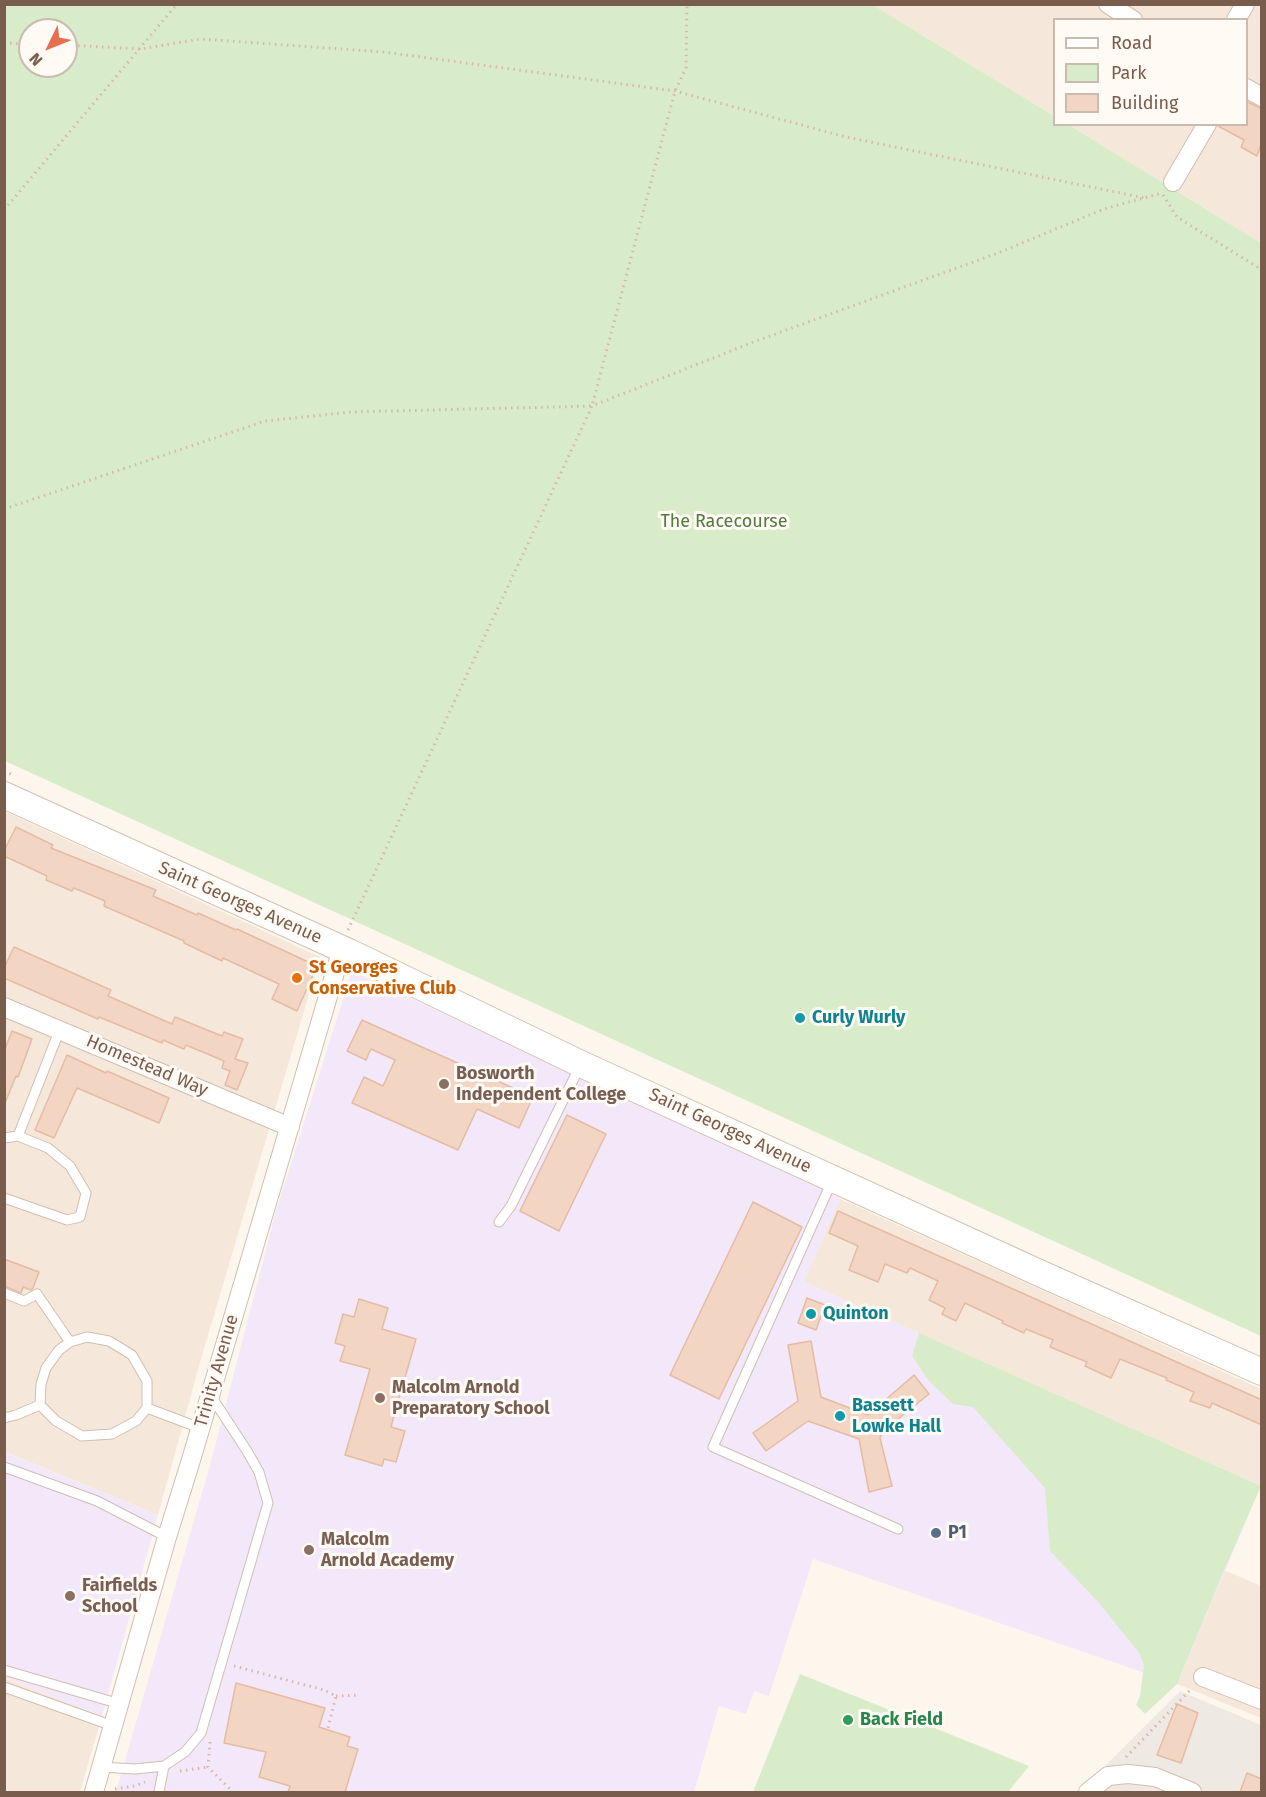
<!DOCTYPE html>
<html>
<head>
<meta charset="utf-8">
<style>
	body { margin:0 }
	#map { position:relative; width:1266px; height:1797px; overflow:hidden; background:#fdf6ec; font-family:"Fira Sans",sans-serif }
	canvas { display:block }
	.frame { position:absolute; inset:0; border:6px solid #7a5c4d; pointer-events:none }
	.legend { position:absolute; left:1053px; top:18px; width:195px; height:108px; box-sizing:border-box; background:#fffaf3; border:2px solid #cabbb1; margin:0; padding:8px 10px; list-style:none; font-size:18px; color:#7a5c4d }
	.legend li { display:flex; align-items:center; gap:12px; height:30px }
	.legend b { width:30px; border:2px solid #cabbb1 }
	.north { position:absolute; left:18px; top:18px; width:60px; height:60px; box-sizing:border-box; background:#fffaf3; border:2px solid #cabbb1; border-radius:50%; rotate:227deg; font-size:16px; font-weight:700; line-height:24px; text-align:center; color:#7a5c4d }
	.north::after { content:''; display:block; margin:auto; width:21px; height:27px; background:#e76f51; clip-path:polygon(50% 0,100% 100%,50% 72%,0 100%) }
</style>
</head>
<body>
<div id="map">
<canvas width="1266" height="1797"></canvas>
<div class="frame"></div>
<ul class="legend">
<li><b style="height:8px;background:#fff"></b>Road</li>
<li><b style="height:16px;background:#d8ecc9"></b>Park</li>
<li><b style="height:16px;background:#f3d5c3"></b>Building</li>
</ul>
<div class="north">N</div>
</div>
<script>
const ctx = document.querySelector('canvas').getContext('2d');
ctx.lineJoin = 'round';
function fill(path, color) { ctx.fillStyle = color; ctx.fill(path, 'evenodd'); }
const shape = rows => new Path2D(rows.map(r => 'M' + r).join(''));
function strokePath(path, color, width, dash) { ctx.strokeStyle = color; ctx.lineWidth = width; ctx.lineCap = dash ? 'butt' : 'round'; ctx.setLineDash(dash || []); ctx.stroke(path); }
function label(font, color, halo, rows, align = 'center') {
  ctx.font = font + ' "Fira Sans",sans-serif'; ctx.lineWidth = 6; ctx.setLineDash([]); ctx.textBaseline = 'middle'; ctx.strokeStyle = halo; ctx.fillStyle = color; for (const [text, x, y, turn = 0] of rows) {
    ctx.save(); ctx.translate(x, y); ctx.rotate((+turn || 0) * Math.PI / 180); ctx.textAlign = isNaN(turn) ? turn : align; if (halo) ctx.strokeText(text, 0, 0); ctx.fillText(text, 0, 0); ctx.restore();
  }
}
fill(shape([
	[873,5,1261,5,1261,243,1069,125,1246,124,1246,20,1054,20,1054,116],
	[4,811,320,957,201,1359,158,1515,5,1452],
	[840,1199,1261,1389,1261,1486,804,1282],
	[1224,1570,1261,1586,1261,1718,1177,1684],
	[4,1678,102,1716,80,1792,5,1792]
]), '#f5e8da');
fill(shape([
	[1180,1691,1261,1725,1261,1792,1079,1792]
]), '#efe9e4');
fill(shape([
	[352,971,822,1189,840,1199,804,1282,1261,1486,1177,1684,813,1559,769,1696,754,1691,746,1714,719,1706,694,1792,116,1792,212,1458,276,1211],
	[4,1452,158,1515,102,1716,5,1678]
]), '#f3e8fa');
fill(shape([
	[5,5,873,5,1054,116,1054,124,1069,125,1261,243,1261,1336,5,761],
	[30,30,66,30,66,66,30,66],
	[919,1333,1261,1486,1224,1570,1177,1684,1145,1714,1136,1705,1140,1696,1144,1665,1140,1654,1099,1603,1050,1551,1045,1488,973,1407,953,1404,929,1381,912,1356],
	[800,1674,1029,1766,1008,1792,753,1792]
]), '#d8ecc9');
const building = shape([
	[1246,101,1262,109,1262,142,1257,156,1241,147,1244,140,1218,126,1218,124,1246,124,1246,101],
	[16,827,53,845,51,848,156,890,153,896,197,915,198,913,236,930,237,929,317,966,297,1011,272,999,279,984,223,958,222,961,184,943,184,941,104,906,105,901,74,888,72,891,46,880,47,876,4,856,4,851,16,827],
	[14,947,111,990,108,996,172,1024,175,1017,222,1036,224,1032,243,1039,235,1059,248,1063,237,1090,225,1085,230,1071,222,1068,224,1061,186,1045,184,1049,163,1040,162,1043,99,1017,98,1019,4,978,4,968,14,947],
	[362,1020,533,1097,519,1128,477,1109,458,1150,352,1103,364,1077,383,1086,395,1060,371,1049,366,1060,347,1051,362,1020],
	[12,1031,32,1039,18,1077,16,1076,5,1103,4,1051,12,1031],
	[67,1055,106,1073,107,1071,169,1098,159,1123,77,1088,54,1138,35,1130,67,1055],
	[567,1115,606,1134,559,1231,520,1211,567,1115],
	[753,1202,802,1227,719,1399,670,1375,753,1202],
	[838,1211,1262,1400,1262,1425,1212,1403,1210,1408,1190,1401,1194,1392,1166,1380,1167,1378,1120,1359,1111,1378,1085,1366,1087,1362,1050,1347,1053,1340,1026,1329,1024,1333,1002,1323,1003,1321,965,1303,956,1321,942,1314,945,1308,929,1300,938,1281,910,1268,907,1273,885,1264,878,1282,849,1270,858,1246,829,1233,838,1211],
	[4,1259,39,1272,33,1288,31,1290,23,1287,21,1293,4,1286,4,1259],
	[807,1298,825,1305,816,1330,798,1323,807,1298],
	[359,1299,388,1308,382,1329,416,1339,391,1427,405,1431,396,1462,384,1459,382,1466,345,1455,370,1369,340,1361,345,1346,335,1343,343,1314,354,1317,359,1299],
	[811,1341,821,1397,868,1415,914,1375,929,1394,883,1431,880,1438,892,1486,869,1492,859,1439,808,1421,766,1451,753,1433,798,1401,788,1345,811,1341],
	[236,1683,325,1708,319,1727,350,1737,347,1746,358,1749,345,1792,288,1792,290,1786,259,1777,266,1752,224,1743,236,1683],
	[1177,1704,1198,1713,1181,1763,1157,1755,1177,1704],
	[1247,1773,1262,1779,1262,1792,1240,1792,1247,1773]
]);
fill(building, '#f3d5c3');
strokePath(building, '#e6bba3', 1.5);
const lane = shape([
	[18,1136,60,1029],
	[4,1138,18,1136,48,1148,70,1166,86,1193,80,1217,67,1220,4,1198],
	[832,1181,713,1447,898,1529],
	[499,1222,511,1206,580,1066],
	[4,1293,24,1301,37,1294,70,1342],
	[147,1408,147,1381,132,1355,109,1341,87,1337,70,1342,59,1350,46,1368,41,1384,40,1405,56,1421,82,1436,112,1434,136,1421,147,1408,200,1428],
	[4,1418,16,1415,40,1405],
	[4,1467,97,1501,167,1537],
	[4,1670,120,1704],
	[4,1687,113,1726],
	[101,1767,135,1769,164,1766,185,1752,201,1733,268,1503,259,1472,247,1451,211,1396],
	[159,1792,164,1766]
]);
const street = shape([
	[1108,4,1133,20],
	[1236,20,1245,4],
	[1246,88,1262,97],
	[1173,182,1207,124],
	[4,1007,290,1127],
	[1203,1677,1262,1700],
	[94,1792,167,1537,191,1460,342,949],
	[1088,1792,1108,1776,1128,1774,1155,1777,1192,1792]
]);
const secondary = shape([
	[4,795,351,953,581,1064,1046,1276,1262,1372]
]);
strokePath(lane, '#d1beb0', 11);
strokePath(street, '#d1beb0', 20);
strokePath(secondary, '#d6c0b0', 28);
strokePath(shape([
	[4,43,30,44],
	[66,45,140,49,201,39,384,52,675,91,846,137,1145,198],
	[1163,195,1177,217,1262,270],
	[4,210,177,4],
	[4,509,265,421,351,412,592,406,675,91,686,68,687,4],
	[4,771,15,776],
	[348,930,592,406,756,341,998,253,1104,209,1162,193],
	[234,1666,324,1690,336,1696,327,1732],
	[336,1696,360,1695],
	[210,1742,208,1767,233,1792],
	[1126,1757,1192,1688],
	[180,1771,208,1767],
	[115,1789,135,1786,145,1782]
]), '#d9b8a5', 3, [1.5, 4.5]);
strokePath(lane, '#fff', 9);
strokePath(street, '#fff', 18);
strokePath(secondary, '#fff', 26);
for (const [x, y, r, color] of [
	[297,978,6,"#e8710a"],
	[800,1018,6,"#0f9aa8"],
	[444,1084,6,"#8d6e63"],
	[811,1314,6,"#0f9aa8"],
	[380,1398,6,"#8d6e63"],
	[840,1416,6,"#0f9aa8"],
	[936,1533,6,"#5c6f8a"],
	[309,1550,6,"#8d6e63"],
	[70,1596,6,"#8d6e63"],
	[848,1720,6,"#2e9e5b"]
]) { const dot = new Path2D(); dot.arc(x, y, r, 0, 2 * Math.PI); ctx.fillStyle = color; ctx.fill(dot); strokePath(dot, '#fffaf3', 2); }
label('18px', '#537a41', '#fffaf3', [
	["The Racecourse",724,522]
]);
label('18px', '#7a5c4d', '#fffaf3', [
	["Saint Georges Avenue",240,903,24],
	["Homestead Way",147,1066,23],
	["Saint Georges Avenue",730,1131,25],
	["Trinity Avenue",217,1371,-74]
]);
label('bold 18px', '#c56008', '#fffaf3', [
	["St Georges",309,968],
	["Conservative Club",309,989]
], 'left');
label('bold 18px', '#0d838f', '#fffaf3', [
	["Curly Wurly",812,1018],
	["Quinton",823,1314],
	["Bassett",852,1406],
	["Lowke Hall",852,1427]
], 'left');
label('bold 18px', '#785e54', '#fffaf3', [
	["Bosworth",456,1074],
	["Independent College",456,1095],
	["Malcolm Arnold",392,1388],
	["Preparatory School",392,1409],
	["Malcolm",321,1540],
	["Arnold Academy",321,1561],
	["Fairfields",82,1586],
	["School",82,1607]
], 'left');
label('bold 18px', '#4e5e75', '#fffaf3', [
	["P1",948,1533]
], 'left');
label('bold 18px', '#27864d', '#fffaf3', [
	["Back Field",860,1720]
], 'left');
</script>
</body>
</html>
